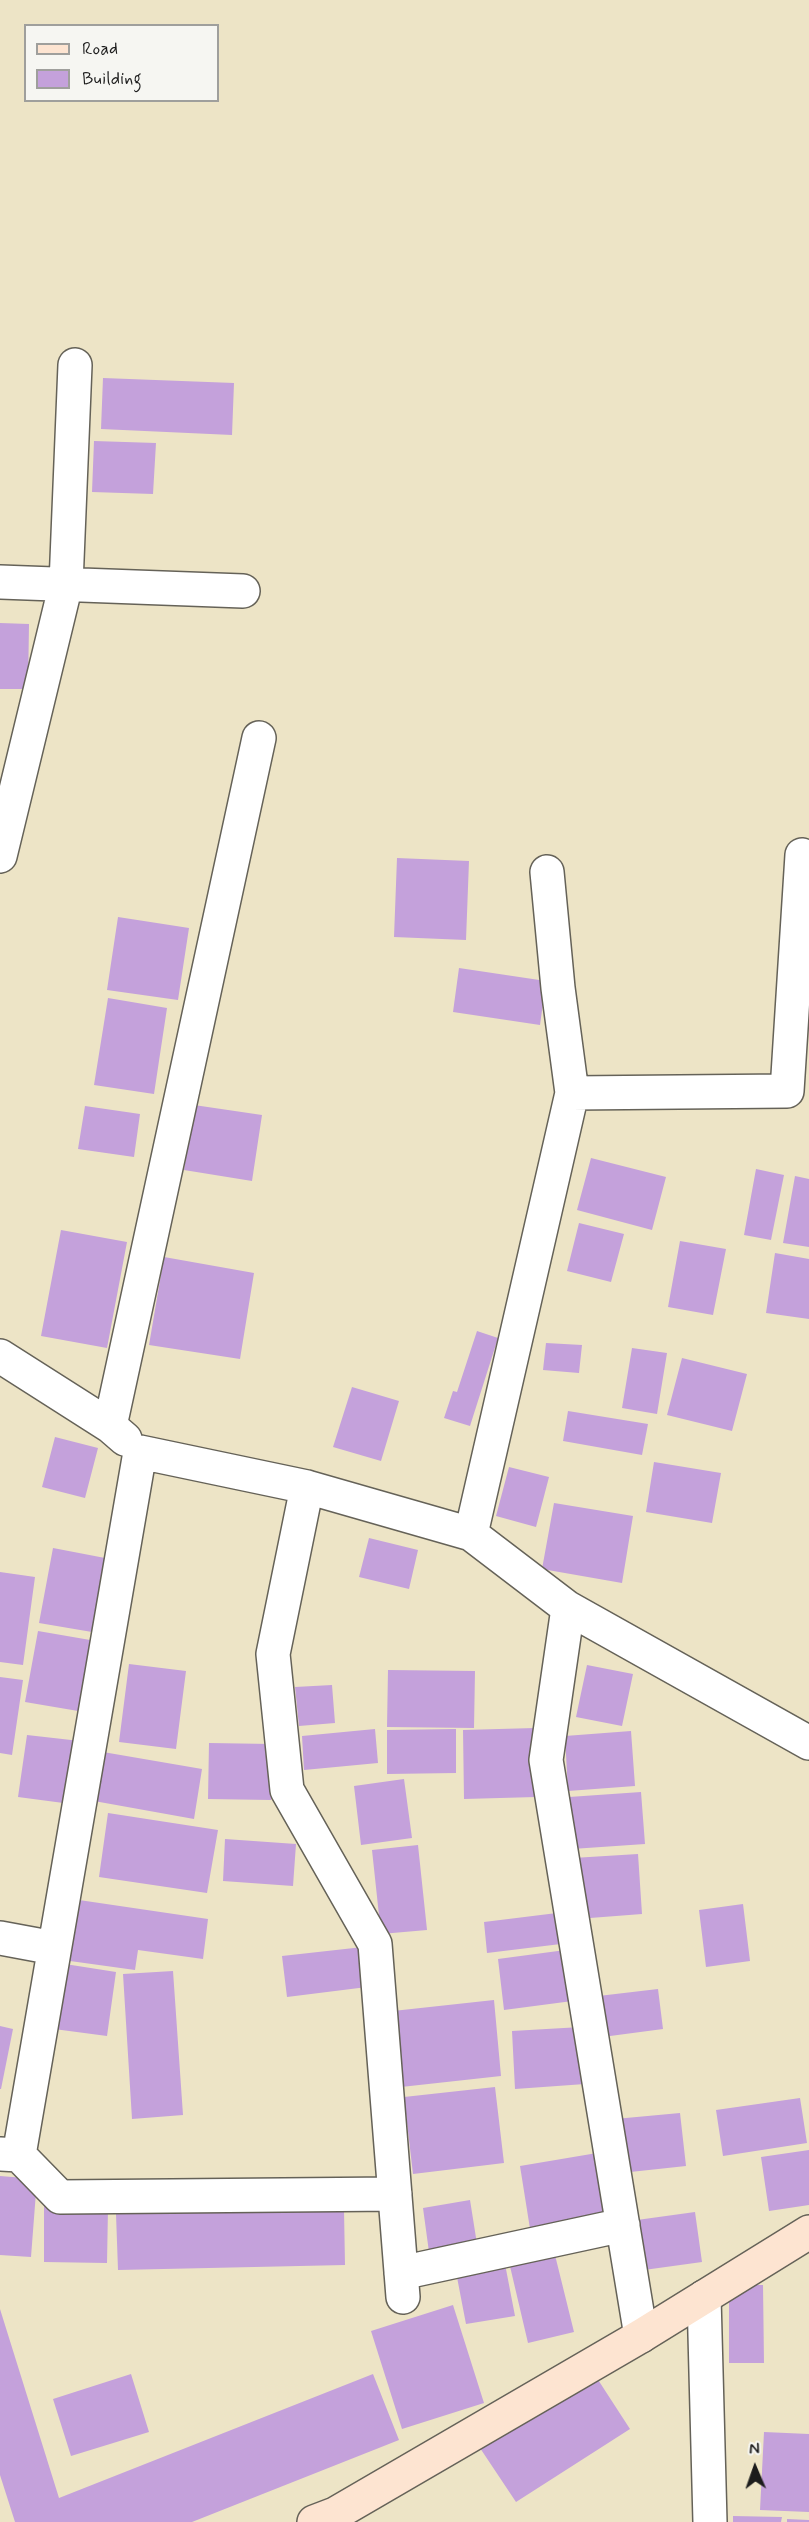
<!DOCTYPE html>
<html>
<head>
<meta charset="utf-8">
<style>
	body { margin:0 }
	#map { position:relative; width:809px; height:2522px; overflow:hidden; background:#ede4c6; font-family:Mynerve,sans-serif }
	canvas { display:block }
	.legend { position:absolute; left:24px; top:24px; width:195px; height:78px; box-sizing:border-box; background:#f6f6f2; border:2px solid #9f9f9c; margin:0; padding:8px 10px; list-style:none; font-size:18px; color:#1c1c1c }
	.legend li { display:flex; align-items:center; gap:12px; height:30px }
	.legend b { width:30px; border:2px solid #9f9f9c }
	.north { position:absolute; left:725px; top:2438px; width:60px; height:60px; -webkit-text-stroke:4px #f6f6f2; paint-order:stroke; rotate:358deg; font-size:16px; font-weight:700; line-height:24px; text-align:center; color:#1c1c1c }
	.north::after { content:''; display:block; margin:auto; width:21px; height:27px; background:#1c1c1c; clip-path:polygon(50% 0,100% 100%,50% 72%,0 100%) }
</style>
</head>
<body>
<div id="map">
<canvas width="809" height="2522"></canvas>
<ul class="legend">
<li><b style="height:8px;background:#fde4d1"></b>Road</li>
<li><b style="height:16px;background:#c4a1db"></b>Building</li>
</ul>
<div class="north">N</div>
</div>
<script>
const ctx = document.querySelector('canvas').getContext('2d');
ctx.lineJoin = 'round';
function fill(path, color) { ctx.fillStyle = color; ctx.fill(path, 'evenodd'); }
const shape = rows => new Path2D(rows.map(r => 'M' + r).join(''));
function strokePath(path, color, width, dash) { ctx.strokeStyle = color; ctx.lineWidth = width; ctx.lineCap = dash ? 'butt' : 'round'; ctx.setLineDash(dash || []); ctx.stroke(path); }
fill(shape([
	[103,378,234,383,232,435,101,429],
	[94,441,156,443,153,494,92,492],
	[0,623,29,624,28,689,0,689],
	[397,858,469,861,466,940,394,937],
	[118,917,189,928,178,1000,107,990],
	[459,968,546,981,540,1025,453,1012],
	[108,998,167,1008,154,1094,94,1085],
	[194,1105,262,1115,252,1181,184,1170],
	[85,1106,140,1114,134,1157,78,1149],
	[591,1158,666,1177,652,1230,577,1210],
	[756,1169,784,1175,771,1240,744,1235],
	[795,1176,809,1179,809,1247,783,1243],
	[579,1223,624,1234,611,1282,567,1271],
	[61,1230,127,1242,107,1348,41,1336],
	[680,1241,726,1249,713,1315,668,1307],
	[775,1253,809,1259,809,1319,766,1313],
	[164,1257,254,1273,240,1359,149,1345],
	[477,1331,498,1338,470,1426,444,1418,453,1391,457,1392],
	[546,1343,582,1345,579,1373,543,1370],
	[632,1348,667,1353,657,1414,622,1408],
	[682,1358,747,1374,732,1431,667,1415],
	[352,1387,399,1401,381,1461,333,1447],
	[568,1411,648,1424,642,1455,563,1441],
	[55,1437,98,1448,85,1498,42,1487],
	[654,1462,721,1473,712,1523,646,1512],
	[509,1467,549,1477,536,1527,496,1516],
	[554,1503,633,1516,622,1583,542,1569],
	[369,1538,418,1550,409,1589,359,1577],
	[53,1548,105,1558,92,1632,39,1623],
	[0,1572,35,1577,23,1665,0,1662],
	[38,1631,96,1641,84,1712,25,1702],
	[129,1664,186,1671,176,1749,119,1742],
	[587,1665,633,1674,622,1726,576,1717],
	[388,1670,475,1671,474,1728,387,1727],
	[0,1677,23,1680,12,1755,0,1753],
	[332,1685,335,1723,299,1726,295,1687],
	[535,1728,536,1797,464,1799,463,1730],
	[375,1729,378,1763,304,1770,302,1736],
	[456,1729,456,1773,387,1774,387,1730],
	[631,1731,635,1786,568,1791,565,1736],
	[27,1735,80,1741,71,1804,18,1797],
	[209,1743,272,1744,271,1800,208,1799],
	[103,1752,202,1769,194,1819,94,1801],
	[404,1779,412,1838,361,1845,354,1786],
	[641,1792,645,1844,572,1849,569,1797],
	[108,1813,218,1830,207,1893,99,1877],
	[225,1839,296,1844,293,1886,223,1881],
	[418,1845,427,1930,381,1934,372,1850],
	[638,1854,642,1914,577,1919,573,1858],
	[79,1900,208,1919,203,1959,138,1950,135,1970,70,1961],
	[743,1904,750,1961,706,1967,699,1910],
	[565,1912,569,1943,487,1953,484,1922],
	[363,1947,367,1987,287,1997,282,1956],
	[573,1949,580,2000,504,2010,498,1959],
	[65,1964,116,1972,107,2036,54,2029],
	[173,1971,183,2115,132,2119,123,1974],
	[658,1989,663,2029,595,2038,590,1997],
	[494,2000,501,2076,401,2087,393,2011],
	[0,2026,13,2029,1,2089,0,2089],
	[581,2027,585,2084,515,2089,512,2031],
	[495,2087,504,2163,413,2174,404,2097],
	[800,2098,807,2143,723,2156,716,2110],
	[680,2113,686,2166,621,2173,615,2119],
	[809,2150,809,2205,769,2211,761,2157],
	[597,2153,609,2221,531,2235,520,2166],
	[0,2176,37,2179,31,2257,0,2255],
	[470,2200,477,2244,429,2252,423,2208],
	[44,2206,108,2208,107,2263,44,2262],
	[344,2210,345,2265,118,2270,116,2214],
	[695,2212,702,2262,644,2270,637,2220],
	[554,2251,574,2332,528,2343,509,2262],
	[505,2264,515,2316,466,2324,456,2272],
	[729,2285,763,2285,764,2363,729,2363],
	[453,2305,484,2403,402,2429,371,2331],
	[0,2309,59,2498,373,2374,399,2440,192,2522,15,2522,0,2475],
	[593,2372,630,2429,516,2502,478,2445],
	[131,2374,149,2432,71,2456,53,2399],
	[764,2432,809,2434,809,2512,760,2510],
	[733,2516,782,2517,781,2522,733,2522],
	[787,2519,809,2520,809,2522,787,2522]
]), '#c4a1db');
const street = shape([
	[0,582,243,591],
	[0,856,66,584,75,365],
	[547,872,558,988,572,1093],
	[0,1356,110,1426,125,1439],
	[110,1426,259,738],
	[307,1487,273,1654,287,1790,375,1944,403,2297],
	[471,1534,572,1093,787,1091,802,855],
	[568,1608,546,1760,641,2336],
	[0,1938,54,1948],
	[0,2154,19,2155,60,2197,395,2194],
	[19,2155,140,1452,307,1487,471,1534,568,1608,809,1743],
	[401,2273,623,2225],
	[704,2297,710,2522]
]);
const secondary = shape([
	[314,2522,335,2514,641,2336,809,2232]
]);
strokePath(street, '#656258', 36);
strokePath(secondary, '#656258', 36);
strokePath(street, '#fff', 33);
strokePath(secondary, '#fde4d1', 33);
</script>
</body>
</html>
